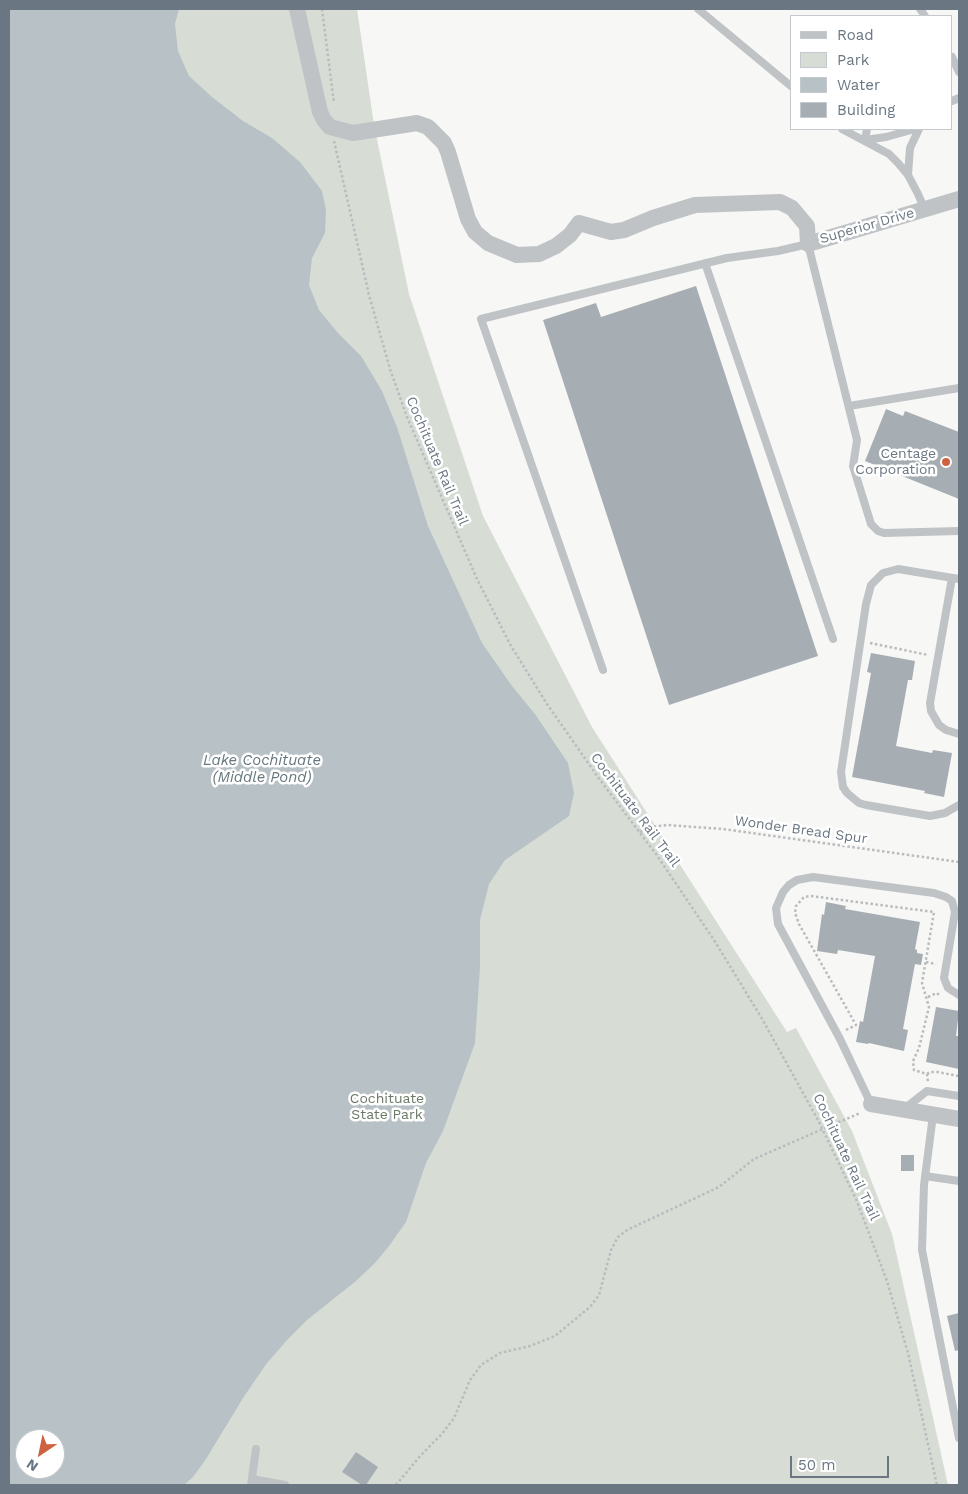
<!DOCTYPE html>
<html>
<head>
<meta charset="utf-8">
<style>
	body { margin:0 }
	#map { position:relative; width:968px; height:1494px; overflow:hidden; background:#f7f7f5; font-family:"Work Sans",sans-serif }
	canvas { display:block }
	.frame { position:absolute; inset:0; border:10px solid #6a7782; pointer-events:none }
	.legend { position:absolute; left:790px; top:15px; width:162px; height:115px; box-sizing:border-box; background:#fff; border:1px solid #c3c9cd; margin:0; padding:6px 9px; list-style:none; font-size:15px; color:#6a7782 }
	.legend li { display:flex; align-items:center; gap:10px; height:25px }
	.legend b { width:25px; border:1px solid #c3c9cd }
	.north { position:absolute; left:15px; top:1429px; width:50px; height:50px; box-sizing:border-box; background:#fff; border:1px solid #c3c9cd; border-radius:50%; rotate:214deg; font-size:14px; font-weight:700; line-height:20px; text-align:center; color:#6a7782 }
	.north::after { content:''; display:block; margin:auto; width:18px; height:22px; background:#ce613f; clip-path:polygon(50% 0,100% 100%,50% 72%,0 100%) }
	.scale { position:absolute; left:790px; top:1456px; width:99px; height:22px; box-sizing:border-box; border:2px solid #6a7782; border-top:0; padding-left:6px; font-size:15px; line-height:18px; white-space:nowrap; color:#6a7782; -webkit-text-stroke:4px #fff; paint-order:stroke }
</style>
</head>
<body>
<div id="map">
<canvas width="968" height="1494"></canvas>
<div class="frame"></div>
<ul class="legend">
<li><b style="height:6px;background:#bfc3c6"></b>Road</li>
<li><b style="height:14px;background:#d7dcd5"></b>Park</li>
<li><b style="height:14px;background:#b8c2c6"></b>Water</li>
<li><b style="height:14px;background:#a7aeb3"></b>Building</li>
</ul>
<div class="north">N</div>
<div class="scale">50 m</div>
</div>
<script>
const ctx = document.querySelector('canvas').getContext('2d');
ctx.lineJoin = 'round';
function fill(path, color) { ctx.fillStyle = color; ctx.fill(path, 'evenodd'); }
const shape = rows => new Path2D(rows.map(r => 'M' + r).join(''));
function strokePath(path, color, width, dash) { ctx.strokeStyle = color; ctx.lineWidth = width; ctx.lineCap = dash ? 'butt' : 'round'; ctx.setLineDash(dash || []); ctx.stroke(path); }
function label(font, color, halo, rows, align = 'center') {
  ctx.font = font + ' "Work Sans",sans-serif'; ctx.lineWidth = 5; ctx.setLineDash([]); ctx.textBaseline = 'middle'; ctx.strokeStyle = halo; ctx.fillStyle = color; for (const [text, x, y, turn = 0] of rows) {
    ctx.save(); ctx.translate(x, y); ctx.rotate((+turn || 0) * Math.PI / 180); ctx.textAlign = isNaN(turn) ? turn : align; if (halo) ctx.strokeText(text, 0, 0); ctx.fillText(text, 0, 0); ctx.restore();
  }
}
fill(shape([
	[9,9,357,9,374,125,409,294,483,516,592,727,787,1032,796,1028,852,1131,892,1234,948,1485,9,1485],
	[25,1439,55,1439,55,1469,25,1469]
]), '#d7dcd5');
fill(shape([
	[9,9,179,9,175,24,178,51,189,76,212,97,243,121,272,138,300,162,322,191,326,210,325,233,312,258,309,285,319,310,338,333,361,356,382,391,397,427,428,526,482,643,512,686,535,714,568,763,574,793,569,816,505,860,489,884,480,920,480,967,475,1043,443,1131,426,1163,406,1222,389,1246,375,1263,356,1281,307,1320,288,1339,267,1363,243,1398,206,1459,193,1477,184,1485,9,1485],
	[25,1439,55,1439,55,1469,25,1469]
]), '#b8c2c6');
fill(shape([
	[696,286,818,656,669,705,543,320,596,303,601,317],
	[886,409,903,416,905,411,959,432,959,499,865,461],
	[871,653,915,661,912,680,908,680,896,746,932,753,933,750,952,753,944,797,924,793,925,791,852,777,871,673,867,672],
	[826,902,846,906,845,909,920,922,915,949,917,950,917,953,923,954,921,965,915,964,903,1029,908,1030,904,1051,869,1043,868,1044,856,1042,860,1021,863,1022,875,956,838,950,837,954,817,951,822,914,824,915],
	[936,1007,959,1011,956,1036,959,1036,958,1047,959,1047,959,1069,926,1062],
	[901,1155,914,1155,914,1171,901,1171],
	[959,1313,959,1350,955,1351,947,1316],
	[356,1452,378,1467,366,1485,362,1485,342,1472]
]), '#a7aeb3');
strokePath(shape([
	[322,9,334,103],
	[334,141,369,295,390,369,407,417,477,579,511,646,547,704,600,780,656,854,714,940,761,1017,818,1120,856,1199,887,1281,908,1353,937,1485],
	[870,643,928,655],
	[640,832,650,827,667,825,723,829,959,862],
	[926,962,936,964],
	[928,997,937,993,940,996],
	[846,1030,856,1025,799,924,795,913,796,906,804,897,811,896,934,912,922,983,929,1007,919,1048,913,1061,914,1070,927,1074,928,1082],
	[927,1074,930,1072,937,1072,959,1076],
	[396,1485,421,1455,442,1434,454,1418,470,1380,481,1365,500,1353,530,1346,555,1336,590,1307,599,1295,611,1250,618,1237,627,1230,719,1187,754,1159,860,1113]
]), '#b9bcbe', 2.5, [2.5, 2.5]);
strokePath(shape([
	[698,9,792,87],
	[920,9,925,16],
	[952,57,959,72],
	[952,101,959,98],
	[842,129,889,154,898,163,908,175,918,194,925,210],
	[865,140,886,137,915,129],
	[865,140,867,129],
	[908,175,910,148,919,129],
	[705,263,833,639],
	[849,406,959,388],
	[952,578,930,703,931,711,939,725,946,730,959,734],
	[959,579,898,569,883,573,871,585,866,604,841,772,843,787,847,793,859,803,866,805,930,816,945,813,959,805],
	[603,670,481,319,727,258,778,251,808,244,857,440,853,466,871,524,878,531,884,533,959,531],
	[871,1104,840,1039,778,924,776,908,783,892,789,885,797,880,813,877,934,893,946,897,952,901,955,912,944,978,948,988,959,995],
	[904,1109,927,1091,959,1096],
	[933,1115,924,1185,922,1250,959,1438],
	[925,1176,959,1181],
	[252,1479,285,1485],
	[251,1485,256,1449]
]), '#bfc3c6', 8);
strokePath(shape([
	[297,9,320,112,324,120,330,127,353,133,417,123,428,127,444,143,448,152,468,219,475,232,488,243,517,255,539,254,556,246,570,235,579,223,611,232,624,230,653,218,695,205,780,202,792,208,807,226,808,244,959,199],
	[871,1104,959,1119]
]), '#bfc3c6', 16);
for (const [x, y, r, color] of [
	[946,462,5,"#ce613f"]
]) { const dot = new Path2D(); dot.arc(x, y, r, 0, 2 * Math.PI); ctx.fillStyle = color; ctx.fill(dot); strokePath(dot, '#fff', 2); }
label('14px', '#6a7782', '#fff', [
	["Superior Drive",867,226,-16],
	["Cochituate Rail Trail",437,461,67],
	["Cochituate Rail Trail",635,810,53],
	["Wonder Bread Spur",801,830,8],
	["Cochituate Rail Trail",846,1157,65]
]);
label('14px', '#6a7782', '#fff', [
	["Centage",936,454],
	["Corporation",936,470]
], 'right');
label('14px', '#6c7a68', '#fff', [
	["Cochituate",387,1099],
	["State Park",387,1115]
]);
label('italic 15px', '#66777e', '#fff', [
	["Lake Cochituate",262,761],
	["(Middle Pond)",262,778]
]);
</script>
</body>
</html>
